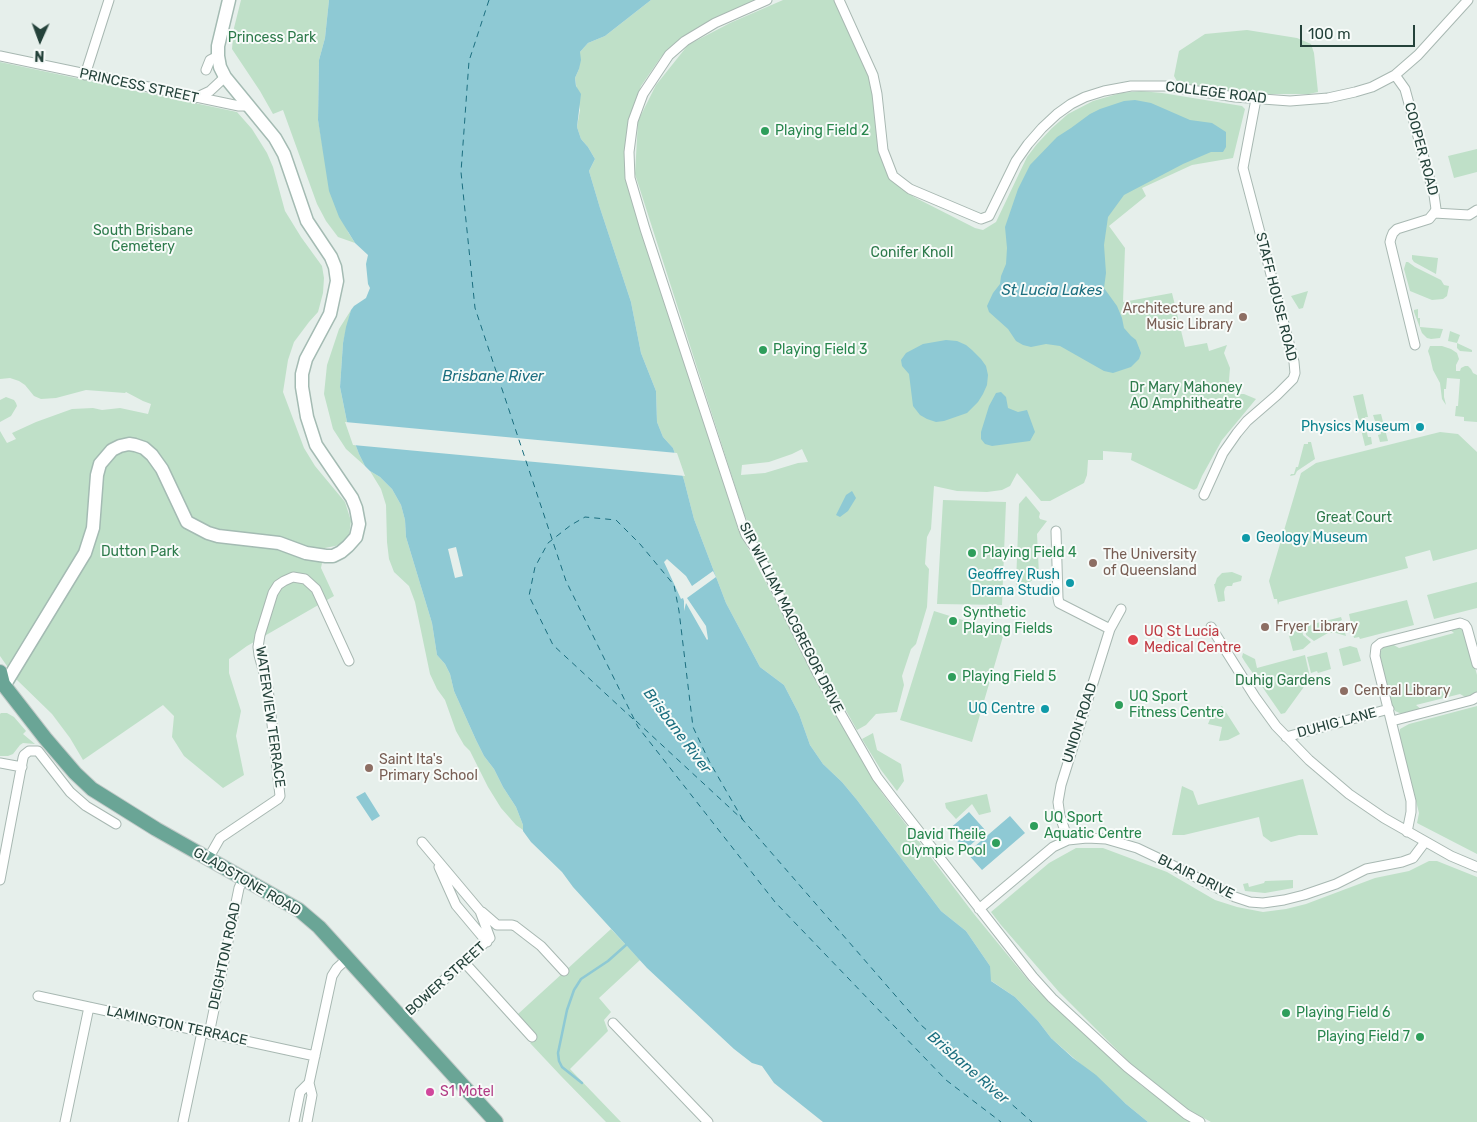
<!DOCTYPE html>
<html>
<head>
<meta charset="utf-8">
<style>
	body { margin:0 }
	#map { position:relative; width:1477px; height:1122px; overflow:hidden; background:#e6efeb; font-family:Rubik,sans-serif }
	canvas { display:block }
	.north { position:absolute; left:15px; top:15px; width:50px; height:50px; -webkit-text-stroke:4px #f7fbf9; paint-order:stroke; rotate:182deg; font-size:14px; font-weight:700; line-height:20px; text-align:center; color:#24423a }
	.north::after { content:''; display:block; margin:auto; width:18px; height:22px; background:#24423a; clip-path:polygon(50% 0,100% 100%,50% 72%,0 100%) }
	.scale { position:absolute; left:1300px; top:25px; width:115px; height:22px; box-sizing:border-box; border:2px solid #24423a; border-top:0; padding-left:6px; font-size:15px; line-height:18px; white-space:nowrap; color:#24423a; -webkit-text-stroke:4px #f7fbf9; paint-order:stroke }
</style>
</head>
<body>
<div id="map">
<canvas width="1477" height="1122"></canvas>
<div class="north">N</div>
<div class="scale">100 m</div>
</div>
<script>
const ctx = document.querySelector('canvas').getContext('2d');
ctx.lineJoin = 'round';
function fill(path, color) { ctx.fillStyle = color; ctx.fill(path, 'evenodd'); }
const shape = rows => new Path2D(rows.map(r => 'M' + r).join(''));
function strokePath(path, color, width, dash) { ctx.strokeStyle = color; ctx.lineWidth = width; ctx.lineCap = dash ? 'butt' : 'round'; ctx.setLineDash(dash || []); ctx.stroke(path); }
function label(font, color, halo, rows, align = 'center') {
  ctx.font = font + ' Rubik,sans-serif'; ctx.lineWidth = 4; ctx.setLineDash([]); ctx.textBaseline = 'middle'; ctx.strokeStyle = halo; ctx.fillStyle = color; for (const [text, x, y, turn = 0] of rows) {
    ctx.save(); ctx.translate(x, y); ctx.rotate((+turn || 0) * Math.PI / 180); ctx.textAlign = isNaN(turn) ? turn : align; if (halo) ctx.strokeText(text, 0, 0); ctx.fillText(text, 0, 0); ctx.restore();
  }
}
fill(shape([
	[241,0,329,0,325,38,319,60,318,120,323,148,348,232,355,243,338,237,326,221,317,204,283,110,273,114,260,91,232,49,234,28],
	[651,0,755,0,714,20,682,38,661,57,641,86,629,121,626,151,666,305,739,531,822,689,861,759,882,793,974,914,1033,986,1142,1086,1193,1122,1148,1122,1126,1104,1051,1038,1038,1021,1015,997,990,980,990,966,966,931,941,911,857,800,842,782,823,764,810,745,799,714,784,685,760,667,726,603,694,519,684,480,673,448,663,437,657,422,656,391,641,353,631,302,600,208,589,171,595,159,588,147,581,139,577,127,580,110,575,78,579,69,580,52,588,43,605,36],
	[783,0,836,0,870,77,879,146,888,176,914,197,975,228,983,230,996,222,1027,157,1037,144,1052,128,1068,114,1093,101,1121,93,1141,91,1162,93,1242,106,1245,109,1233,158,1192,165,1142,188,1146,196,1109,226,1125,248,1123,302,1172,293,1185,347,1207,343,1209,351,1227,345,1224,353,1230,368,1229,380,1231,390,1235,394,1244,394,1256,399,1222,440,1202,476,1197,488,1194,490,1131,460,1132,453,1103,451,1103,460,1088,460,1087,475,1084,483,1050,501,1041,501,1017,473,1010,486,1002,490,987,492,957,491,934,486,931,529,927,537,925,564,929,569,927,607,916,644,911,649,902,676,904,685,897,712,876,714,866,725,857,730,813,652,744,514,635,174,638,121,656,85,688,45,730,23],
	[802,449,808,462,798,463,765,473,741,475,742,465,769,462,792,454],
	[1247,30,1297,38,1311,44,1314,53,1318,92,1309,94,1270,94,1240,92,1178,83,1174,76,1179,51,1205,34],
	[0,62,237,112,252,129,267,153,273,167,285,211,301,237,322,266,324,278,323,293,318,312,309,322,294,342,288,360,283,392,304,448,315,466,345,502,351,521,349,535,340,545,325,548,321,568,334,596,247,646,229,659,229,673,241,711,236,736,244,775,223,788,184,756,172,737,174,716,163,705,83,760,70,738,52,714,16,679,0,656,0,431,7,443,16,439,12,433,36,422,72,409,93,408,102,410,120,408,148,414,151,404,143,401,126,392,125,393,86,390,56,398,41,399,34,396,25,385,19,381,10,378,0,379],
	[1477,149,1477,172,1454,178,1448,156],
	[1412,255,1438,258,1436,274,1414,262,1412,259],
	[1406,262,1408,262,1415,267,1441,280,1444,285,1449,286,1447,296,1443,299,1432,300,1410,291,1404,269],
	[1308,291,1303,308,1299,309,1291,296],
	[1418,309,1418,318,1420,318,1420,327,1443,329,1440,338,1431,339,1427,338,1422,333,1414,312,1414,310],
	[351,310,343,343,340,387,347,422,359,454,365,466,346,449,333,429,324,394,327,365,339,329],
	[1450,331,1460,335,1457,343,1472,350,1472,352,1460,351,1457,348,1457,343,1448,341],
	[1430,346,1442,346,1451,349,1457,353,1459,359,1456,365,1456,371,1460,371,1461,368,1465,366,1468,366,1471,369,1473,373,1477,375,1477,422,1464,421,1464,417,1455,416,1456,406,1458,406,1460,379,1447,378,1446,389,1444,389,1444,397,1446,405,1442,399,1440,383,1433,370,1430,357,1428,351],
	[1363,394,1368,417,1365,417,1367,423,1365,424,1368,437,1371,437,1372,444,1365,446,1353,396],
	[6,397,14,400,16,403,17,406,11,416,0,422,0,400],
	[1381,414,1388,441,1380,442,1378,435,1381,434,1378,421,1375,421,1373,415],
	[1440,432,1458,434,1477,452,1477,549,1433,561,1430,550,1405,557,1408,568,1279,602,1278,605,1277,599,1274,599,1269,581,1301,473,1316,463],
	[1308,442,1311,442,1315,459,1297,471,1295,475,1290,476,1291,474,1294,474,1296,467,1298,467,1304,444,1308,444],
	[370,471,380,477,392,489,401,505,405,520,406,537,432,623,437,655,445,664,450,674,454,691,476,740,484,756,494,769,503,787,516,807,523,825,523,830,516,825,501,808,488,787,470,751,464,745,456,731,445,700,437,689,430,674,415,602,409,586,394,572,389,559,387,542,386,505,381,489],
	[1026,496,1040,513,1039,517,1040,519,1047,521,1037,534,1039,574,1022,589,1016,584,1019,504],
	[943,500,1006,502,1002,605,937,604],
	[1232,572,1242,576,1241,581,1233,583,1232,586,1227,586,1225,588,1224,592,1225,601,1218,602,1214,584,1215,584,1217,578,1222,573],
	[1477,582,1477,608,1434,619,1427,595],
	[1407,600,1414,625,1360,639,1359,637,1354,638,1349,614],
	[934,611,1004,633,972,742,900,720],
	[1341,617,1342,620,1338,622,1338,626,1340,628,1344,629,1346,636,1336,633,1328,633,1314,641,1306,635,1305,626],
	[1459,628,1465,631,1466,635,1477,675,1477,693,1467,698,1460,694,1416,705,1422,710,1402,714,1395,711,1392,706,1379,657,1382,648,1392,644,1399,648,1454,633,1449,629],
	[1302,629,1303,635,1311,642,1303,649,1293,651,1288,632],
	[1350,646,1357,648,1361,661,1343,666,1339,649],
	[1327,652,1331,669,1318,673,1317,671,1311,673,1307,657],
	[1243,653,1255,659,1257,668,1305,655,1311,682,1306,684,1285,713,1281,714,1245,662,1242,657],
	[1222,706,1240,734,1228,740,1219,741,1222,727,1208,724,1213,712],
	[1477,706,1477,854,1417,823,1419,813,1399,734,1400,729,1409,724],
	[1,713,7,713,14,717,26,731,23,734,35,744,23,743,20,745,13,754,8,756,0,756,0,714],
	[873,733,877,750,901,764,904,781,897,791,881,770,862,739],
	[1303,779,1318,835,1299,835,1271,842,1263,836,1259,817,1184,835,1172,835,1182,786,1193,791,1198,805],
	[987,794,991,812,979,815,972,804,956,819,946,808,945,803],
	[1076,848,1103,848,1167,872,1215,900,1237,907,1263,912,1286,909,1306,904,1375,878,1409,871,1429,861,1437,861,1477,877,1477,1122,1211,1122,1189,1110,1130,1063,1059,992,1001,925,991,912,1049,863],
	[1293,880,1293,888,1265,893,1245,891,1243,884,1248,883,1249,887,1264,883,1265,881],
	[611,929,640,960,599,998,611,1012,604,1020,608,1031,570,1069,621,1122,606,1122,561,1076,530,1043,537,1036,518,1014]
]), '#bfe0c8');
fill(shape([
	[329,0,651,0,605,36,588,43,580,52,581,60,579,69,575,78,576,86,581,94,577,127,581,139,588,147,595,159,589,171,600,208,631,302,641,353,656,391,657,422,663,437,673,448,684,480,694,519,726,603,760,667,784,685,799,714,810,745,823,764,842,782,857,800,941,911,966,931,990,966,991,981,1015,997,1038,1021,1051,1038,1073,1058,1096,1075,1126,1104,1148,1122,823,1122,774,1083,762,1066,752,1063,734,1049,647,968,573,887,562,872,531,842,523,831,523,825,516,807,503,787,494,769,484,756,476,740,454,691,450,674,445,664,437,655,432,623,406,537,405,520,401,505,392,489,380,477,370,471,365,466,359,454,347,422,340,387,343,343,346,327,351,310,354,306,366,298,370,288,368,284,366,264,368,255,355,243,339,217,329,191,318,120,319,60,325,38],
	[1135,100,1151,103,1190,120,1212,123,1226,132,1226,147,1223,152,1211,152,1183,164,1124,195,1108,217,1104,245,1106,273,1104,288,1117,306,1122,318,1124,328,1131,336,1136,340,1141,353,1139,359,1131,367,1113,373,1104,371,1060,346,1046,344,1031,347,1023,345,1016,341,1008,329,989,312,987,306,993,293,1000,284,1001,276,1006,264,1007,248,1005,227,1018,189,1030,165,1057,137,1071,128,1090,114,1100,109,1124,101],
	[946,340,957,341,966,345,972,350,981,359,986,366,988,375,987,385,983,394,978,402,967,413,944,421,936,422,927,419,920,415,913,406,909,374,902,366,901,360,906,353,923,344],
	[1001,392,1006,397,1008,408,1018,412,1027,410,1035,432,1030,441,992,446,985,444,981,439,981,432,989,406,996,393],
	[852,491,856,498,848,511,840,517,836,515,846,495],
	[365,792,380,816,372,821,356,797],
	[969,812,986,831,965,850,948,830],
	[1010,816,1025,833,982,870,967,853]
]), '#8ec9d4');
fill(shape([
	[345,422,677,453,685,476,353,445],
	[456,547,463,576,455,578,448,549],
	[667,559,686,576,692,586,713,571,716,577,687,598,706,626,708,639,707,640,686,603,684,611,684,601,683,598,681,599,664,562]
]), '#e6efeb');
strokePath(shape([
	[582,1083,562,1067,559,1061,558,1053,567,1010,574,990,581,979,608,961,626,945]
]), '#8ec9d4', 2.5);
strokePath(shape([
	[489,0,469,61,461,172,475,308,566,581,638,727,775,902,946,1080,1001,1122],
	[633,719,553,645,529,596,535,567,548,543,571,525,585,517,616,520,640,544,674,585,679,611,693,727,709,761,743,820],
	[636,721,743,820,921,1025,1032,1122]
]), '#1c6f80', 1, [6, 5]);
const street = shape([
	[767,0,715,23,685,41,669,55,643,94,633,121,629,152,630,178,645,229,743,527,746,535,757,551,818,674,877,777,893,798,1033,977,1052,998,1127,1067,1186,1114,1200,1122],
	[839,0,873,75,877,94,883,150,893,176,910,189,981,219,989,216,1016,161,1028,144,1042,128,1057,114,1071,104,1085,97,1104,91,1131,86,1166,86,1235,97,1290,101,1328,98,1355,92,1372,87,1395,75,1418,55,1468,0],
	[0,56,239,106,250,106],
	[206,70,210,60,218,56],
	[85,75,109,0],
	[1395,75,1405,89,1434,195,1436,209,1434,213,1429,219,1397,229,1393,233,1391,238,1390,242,1415,345],
	[195,98,210,91,225,77],
	[1434,213,1469,215,1477,210],
	[1204,495,1223,453,1237,433,1247,421,1277,395,1293,379,1295,373,1294,362,1243,168,1256,99],
	[1056,531,1058,598,1059,603,1110,629],
	[1211,627,1255,697,1276,726,1309,760,1349,794,1384,818,1451,856,1477,867],
	[1392,721,1472,700,1477,697],
	[1286,737,1389,709],
	[0,763,22,767],
	[1407,832,1411,812,1411,801,1375,656,1376,647,1381,643,1460,623,1465,625,1467,628,1477,664],
	[1068,840,1060,816,1058,802,1061,785,1110,629,1121,609],
	[208,859,220,838,278,799,280,796,268,688,259,655,258,647,260,635,273,593,278,585,284,581,293,577,305,579,316,589,349,661],
	[439,867,456,905,487,942],
	[0,880,23,758,24,755,29,751,38,751,70,792,86,806,116,824],
	[979,909,1053,847,1068,840,1087,838,1106,839,1137,848,1158,858,1235,897,1250,902,1263,903,1284,900,1304,895,1336,884,1366,869,1402,862,1413,858,1425,842],
	[482,912,497,925,512,925,515,926,541,946,564,971],
	[464,962,532,1037],
	[38,996,315,1056],
	[403,1018,433,990,490,938,480,911,422,842],
	[613,1023,708,1122],
	[209,1034,239,888,243,879],
	[65,1122,89,1007],
	[183,1122,202,1032],
	[294,1122,300,1092,309,1083,332,976,337,968,348,958],
	[307,1122,312,1095,309,1083]
]);
const secondary = shape([
	[4,686,85,553,93,528,97,475,100,464,112,450,120,446,129,444,135,445,144,448,152,455,162,469,187,522,208,533,218,536,279,543,306,553,326,556,333,556,341,552,348,546,356,537,359,524,356,508,352,498,316,445,307,417,302,387,302,374,306,359,330,314,337,281,335,267,331,257,307,221,284,154,275,138,225,77,220,67,218,56,218,46,229,0]
]);
const primary = shape([
	[0,672,3,684,45,738,75,773,92,789,156,829,299,910,319,927,496,1122]
]);
strokePath(street, '#a8b8b2', 11);
strokePath(secondary, '#a4bbb3', 15);
strokePath(primary, '#c2cac8', 16);
strokePath(street, '#fff', 9);
strokePath(secondary, '#fff', 12);
strokePath(primary, '#6aa596', 14);
for (const [x, y, r, color] of [
	[765,131,5,"#2e9e5b"],
	[1243,317,5,"#8d6e63"],
	[763,350,5,"#2e9e5b"],
	[1420,427,5,"#0f9aa8"],
	[1246,538,5,"#0f9aa8"],
	[972,553,5,"#2e9e5b"],
	[1093,563,5,"#8d6e63"],
	[1070,583,5,"#0f9aa8"],
	[953,621,5,"#2e9e5b"],
	[1265,627,5,"#8d6e63"],
	[1133,640,6,"#e0444e"],
	[952,677,5,"#2e9e5b"],
	[1344,691,5,"#8d6e63"],
	[1119,705,5,"#2e9e5b"],
	[1045,709,5,"#0f9aa8"],
	[369,768,5,"#8d6e63"],
	[1034,826,5,"#2e9e5b"],
	[996,843,5,"#2e9e5b"],
	[1286,1013,5,"#2e9e5b"],
	[1420,1037,5,"#2e9e5b"],
	[430,1092,5,"#d1479c"]
]) { const dot = new Path2D(); dot.arc(x, y, r, 0, 2 * Math.PI); ctx.fillStyle = color; ctx.fill(dot); strokePath(dot, '#f7fbf9', 2); }
label('14px', '#2d7a4b', '#f7fbf9', [
	["Princess Park",272,38],
	["South Brisbane",143,231],
	["Cemetery",143,247],
	["Conifer Knoll",912,253],
	["Dr Mary Mahoney",1186,388],
	["AO Amphitheatre",1186,404],
	["Great Court",1354,518],
	["Dutton Park",140,552],
	["Duhig Gardens",1283,681]
]);
label('14px', '#24423a', '#f7fbf9', [
	["PRINCESS STREET",139,86,12],
	["COLLEGE ROAD",1216,93,7],
	["COOPER ROAD",1421,149,75],
	["STAFF HOUSE ROAD",1276,297,76],
	["SIR WILLIAM MACGREGOR DRIVE",791,618,63],
	["WATERVIEW TERRACE",270,717,82],
	["UNION ROAD",1080,723,-72],
	["DUHIG LANE",1337,723,-15],
	["BLAIR DRIVE",1196,877,26],
	["GLADSTONE ROAD",247,882,30],
	["DEIGHTON ROAD",225,956,-78],
	["BOWER STREET",446,979,-42],
	["LAMINGTON TERRACE",177,1026,12]
]);
label('14px', '#27864d', '#f7fbf9', [
	["Playing Field 2",775,131],
	["Playing Field 3",773,350],
	["Playing Field 4",982,553],
	["Synthetic",963,613],
	["Playing Fields",963,629],
	["Playing Field 5",962,677],
	["UQ Sport",1129,697],
	["Fitness Centre",1129,713],
	["UQ Sport",1044,818],
	["Aquatic Centre",1044,834],
	["David Theile",986,835,"right"],
	["Olympic Pool",986,851,"right"],
	["Playing Field 6",1296,1013],
	["Playing Field 7",1410,1037,"right"]
], 'left');
label('14px', '#785e54', '#f7fbf9', [
	["Architecture and",1233,309,"right"],
	["Music Library",1233,325,"right"],
	["The University",1103,555],
	["of Queensland",1103,571],
	["Fryer Library",1275,627],
	["Central Library",1354,691],
	["Saint Ita's",379,760],
	["Primary School",379,776]
], 'left');
label('14px', '#0d838f', '#f7fbf9', [
	["Physics Museum",1410,427],
	["Geology Museum",1256,538,"left"],
	["Geoffrey Rush",1060,575],
	["Drama Studio",1060,591],
	["UQ Centre",1035,709]
], 'right');
label('14px', '#be3a42', '#f7fbf9', [
	["UQ St Lucia",1144,632],
	["Medical Centre",1144,648]
], 'left');
label('14px', '#b23c85', '#f7fbf9', [
	["S1 Motel",440,1092]
], 'left');
label('italic 15px', '#1c6f80', '#f7fbf9', [
	["St Lucia Lakes",1052,291],
	["Brisbane River",493,377],
	["Brisbane River",677,731,53],
	["Brisbane River",968,1068,41]
]);
</script>
</body>
</html>
